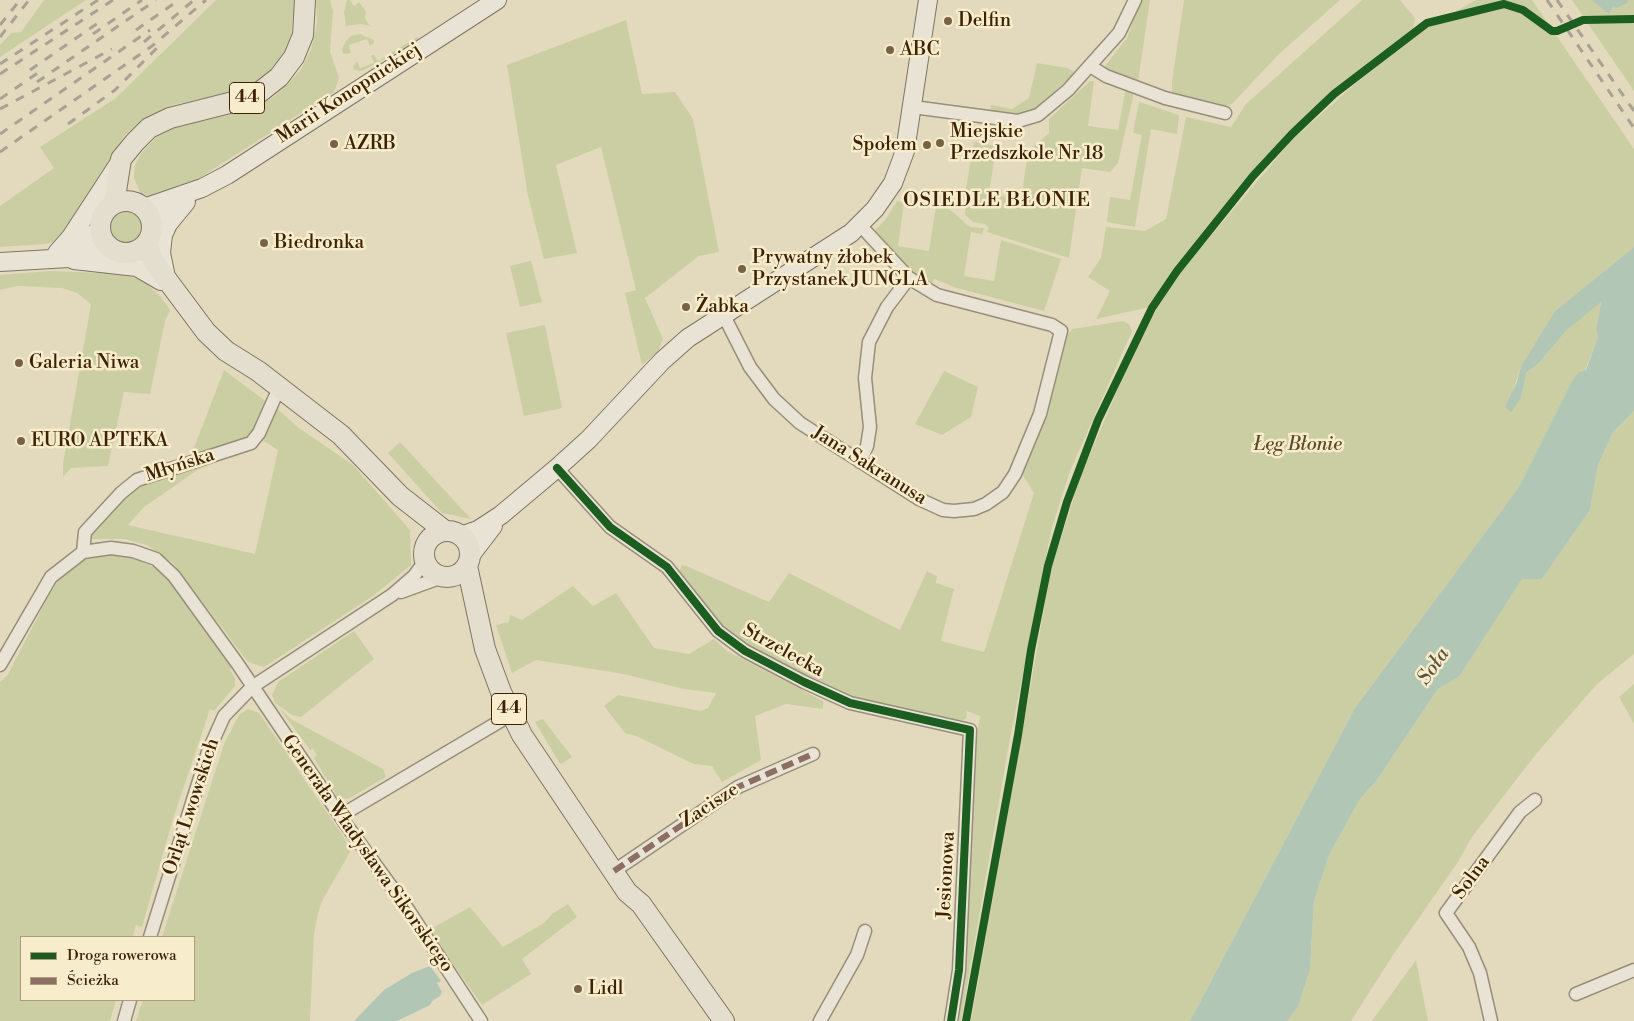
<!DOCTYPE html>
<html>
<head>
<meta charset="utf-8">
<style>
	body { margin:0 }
	#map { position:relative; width:1634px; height:1021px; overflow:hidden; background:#e3dabe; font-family:"Libre Bodoni",serif }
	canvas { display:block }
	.legend { position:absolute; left:20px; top:936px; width:175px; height:65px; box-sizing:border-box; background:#f7eccb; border:1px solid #ad9b7c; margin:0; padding:6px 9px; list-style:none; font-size:15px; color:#3e2205 }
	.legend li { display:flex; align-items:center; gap:10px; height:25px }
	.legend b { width:25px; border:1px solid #ad9b7c }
</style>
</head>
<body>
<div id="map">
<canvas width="1634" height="1021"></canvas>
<ul class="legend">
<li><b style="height:6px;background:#1b5e20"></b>Droga rowerowa</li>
<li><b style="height:6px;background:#8d6e63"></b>Ścieżka</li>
</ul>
</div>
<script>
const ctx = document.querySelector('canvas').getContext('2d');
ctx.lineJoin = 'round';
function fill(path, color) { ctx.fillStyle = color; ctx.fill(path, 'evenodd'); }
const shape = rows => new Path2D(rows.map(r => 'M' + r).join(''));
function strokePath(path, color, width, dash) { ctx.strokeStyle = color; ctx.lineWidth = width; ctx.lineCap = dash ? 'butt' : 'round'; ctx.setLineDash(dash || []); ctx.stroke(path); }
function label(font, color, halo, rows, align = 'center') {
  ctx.font = font + ' "Libre Bodoni",serif'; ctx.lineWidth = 5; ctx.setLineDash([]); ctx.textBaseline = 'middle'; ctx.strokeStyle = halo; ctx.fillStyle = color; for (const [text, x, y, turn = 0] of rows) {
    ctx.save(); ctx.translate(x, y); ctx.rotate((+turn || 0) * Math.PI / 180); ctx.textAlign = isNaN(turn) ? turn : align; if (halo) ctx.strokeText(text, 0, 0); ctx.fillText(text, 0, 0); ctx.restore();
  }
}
fill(shape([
	[44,0,86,0,0,57,0,45,11,33,21,32],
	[216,0,295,0,291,34,283,55,271,74,251,87,173,105,147,118,125,135,61,236,54,242,45,244,0,247,0,206,54,168,40,147,116,98],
	[316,0,330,0,333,11,330,52,339,78,334,92,193,182,151,197,140,192,134,178,135,165,143,151,157,137,174,128,252,109,275,96,300,71,311,50,317,23],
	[347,0,350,0,354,6,359,2,366,12,365,18,369,25,375,27,361,24,346,26,344,12],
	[1141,0,1150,0,1138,82,1116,76,1105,66,1127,38],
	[1184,0,1340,0,1278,55,1232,104,1224,107,1172,94,1172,81],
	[1362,0,1400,0,1415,18,1413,30,1348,79,1308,116,1241,186,1210,225,1175,270,1150,307,1096,319,1110,291,1088,277,1101,258,1106,227,1145,231,1166,219,1186,117,1231,127,1246,104],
	[1476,0,1532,0,1634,149,1634,247,1555,311,1521,366,1510,400,1516,405,1521,398,1525,374,1538,364,1566,331,1601,301,1596,330,1598,337,1585,370,1572,381,1519,487,1355,708,1190,1021,971,1021,1051,570,1081,475,1132,356,1158,307,1182,270,1293,139,1356,83,1431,25],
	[1572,0,1634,0,1634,91],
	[626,20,642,94,675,92,693,119,719,252,699,256,645,298,663,339,658,351,642,365,625,293,636,290,601,147,556,165,577,253,544,259,528,196,507,65],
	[360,34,374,40,374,43,370,46,367,39,349,45,351,53,343,54,342,49,346,41,351,36],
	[417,37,420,40,362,71,355,70,353,67,357,61,360,68,374,63,371,55,374,55,378,61],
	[1037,63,1067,68,1073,71,1074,76,1061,85,1033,110,1018,116,990,114,991,105,1012,109,1029,98],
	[1090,81,1094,81,1088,126,1118,130,1126,88,1133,92,1133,97,1118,163,1110,172,1082,168,1069,258,987,232,989,228,985,224,973,222,965,215,966,188,974,142,996,146,989,194,1021,199,1028,152,1049,133,1049,119],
	[1139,102,1179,115,1177,134,1151,129,1135,227,1107,222,1110,197,1130,200,1142,135,1133,133],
	[897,201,904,203,898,246,929,251,936,206,948,208,970,227,984,228,982,234,971,232,964,276,994,281,1001,240,1061,259,1044,311,957,288,934,279,931,286,913,274,874,231,886,219],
	'109 227a17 17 0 1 1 34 0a17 17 0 1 1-34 0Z',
	[531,261,542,302,520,307,510,266],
	[49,271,126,274,146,283,160,296,170,310,165,321,150,394,124,392,108,466,71,468,63,477,63,464,91,304,77,293,62,288,17,286,0,290,0,275],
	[1123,321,1129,324,1132,331,1070,471,1052,527,1008,749,961,1021,958,1021,964,981,974,759,980,716,967,711,966,719,959,721,862,703,833,692,751,648,725,631,681,578,680,570,682,565,686,566,769,602,789,573,900,630,927,571,937,576,936,583,954,589,941,641,984,652,1034,493,1022,474,1050,399,1068,334,1073,329],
	[545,325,562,408,524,416,506,333],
	[224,370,268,403,254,431,244,442,190,458],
	[944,371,978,387,971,417,942,435,915,424],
	[274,406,299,428,353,465,410,530,411,565,373,596,264,667,248,662,173,563,147,545,124,539,90,539,91,533,135,487,218,458,220,461,199,469,144,507,128,525,255,554,278,450,259,438],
	[1634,411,1634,654,1597,684,1536,754,1472,837,1458,862,1393,955,1351,1021,1287,1021,1298,1007,1310,969,1314,901,1329,855,1360,799,1377,780,1438,689,1459,677,1522,579,1542,579,1590,510,1598,465,1613,432],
	[400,442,471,519,442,513,388,453],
	[105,554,129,556,153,567,171,581,232,667,230,669,235,678,235,686,214,711,210,709,173,819,142,927,136,925,133,937,21,937,21,1000,116,1000,110,1021,0,1021,0,682,7,676,48,597,64,572,83,559],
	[573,586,593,606,616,593,654,648,689,654,714,639,727,651,823,701,823,709,786,704,755,716,761,760,722,782,712,766,694,764,636,736,625,733,604,706,618,695,701,711,708,708,716,693,684,689,624,674,536,660,512,673,496,625,509,622,510,615,522,620],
	[354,631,374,659,301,717,292,715,275,703,272,695,278,682],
	[1634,684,1634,724,1619,697],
	[279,708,291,719,383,769,386,777,348,799,338,798,314,758,317,755,313,749,310,750],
	[248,709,259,713,345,839,350,852,321,903,317,918,314,934,310,1021,136,1021,143,1000,194,1000,194,937,162,937,224,744,239,715],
	[543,719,572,757,563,763,560,764,535,722],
	[568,904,577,917,522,959,531,974,482,1005,429,930,470,907,503,947,544,923,552,914],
	[1416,960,1428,1021,1372,1021]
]), '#cbcea3');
fill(shape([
	[1592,0,1628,0,1627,3,1616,8,1613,6,1609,14],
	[1634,247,1634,411,1613,432,1598,465,1590,510,1542,579,1522,579,1459,677,1438,689,1377,780,1360,799,1329,855,1314,901,1310,969,1298,1007,1287,1021,1190,1021,1355,708,1519,487,1572,381,1579,372,1586,370,1598,337,1596,330,1601,302,1566,331,1538,364,1526,373,1521,398,1511,412,1505,407,1517,382,1521,366,1555,311],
	[430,966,441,981,437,983,442,992,440,996,432,1001,430,1005,397,1021,354,1021,384,990,412,973]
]), '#b1c6b5');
const street = shape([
	[1090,66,1106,76,1165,98,1225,113],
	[913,107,1018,121,1038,115,1068,90,1119,33,1135,0],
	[723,314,750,367,774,399,800,423,919,499,943,510,954,511,974,509,986,504,1003,492,1015,474,1040,414,1061,331,1052,325,937,295,909,278],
	[860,462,867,446,870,427,865,378,869,342,887,307,909,278,860,225],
	[557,468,610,527,667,567,718,631,745,651,804,682,850,703,970,730,959,970,951,1021],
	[83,552,85,532,121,493,137,480,251,443,259,433,279,388],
	[401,592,442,577],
	[0,665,51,577,83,552,111,548,133,551,156,559,174,576,237,663,345,823,409,911,481,1021],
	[340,816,512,714],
	[614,871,738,787,813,754],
	[150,937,208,752,224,716,252,687,392,595,414,576,425,561],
	[1576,994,1634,970],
	[124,1021,130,1000],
	[820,1021,857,955,865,931],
	[1491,1021,1480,973,1469,947,1446,913,1520,812,1535,800]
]);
const secondary = shape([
	[144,208,202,188,227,175,497,0],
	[151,223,175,208],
	[66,250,77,247,100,229],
	[57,253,71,237,120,162],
	[74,260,137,267,161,281],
	[0,262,69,258,107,245],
	[166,277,161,253,163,235,168,224,186,202],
	[461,536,478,530,501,515,557,468,589,439,662,361,688,338,851,233,875,209,893,183,905,151,928,0],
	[470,556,493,526]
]);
const primary = shape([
	'100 227a26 26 0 1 1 52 0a26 26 0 1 1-52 0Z',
	[114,204,121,159,135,142,149,128,170,118,245,99,260,92,279,77,294,57,303,35,305,0],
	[147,242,153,261,206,332,226,351,258,371,341,435,400,496,445,531],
	'424 554a23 23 0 1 1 46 0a23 23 0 1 1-46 0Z',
	[467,566,485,649,501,692,522,735,627,892,641,904,724,1021]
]);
strokePath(street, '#978e7a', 15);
strokePath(secondary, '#7e7563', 20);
strokePath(primary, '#7e7563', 22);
strokePath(street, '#e8e3d5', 12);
strokePath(secondary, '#e8e3d5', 18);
strokePath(primary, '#e4dece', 20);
strokePath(shape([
	[1547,0,1634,128],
	[1557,0,1634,111],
	[0,25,20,0],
	[136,30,179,0],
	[93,34,142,0],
	[0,37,29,0],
	[144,42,194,0],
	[0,64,98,0],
	[30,70,98,23],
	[0,74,113,0],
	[37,82,156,0],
	[0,99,42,70],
	[0,109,112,49],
	[68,124,115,90,157,48],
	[0,134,150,30],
	[0,152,152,46,206,0]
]), '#a8a194', 3, [9, 9]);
strokePath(shape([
	[614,871,738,787,813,754]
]), '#8d6e63', 6, [12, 6]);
strokePath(shape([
	[557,468,610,527,667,567,718,631,745,651,804,682,850,703,970,730,959,970,951,1021],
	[966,1021,1018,735,1031,650,1048,566,1067,502,1098,420,1152,308,1177,271,1253,176,1292,134,1334,94,1427,23,1504,4,1523,10,1552,31,1557,31,1583,20,1634,19]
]), '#1b5e20', 8);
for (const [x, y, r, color] of [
	[948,21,5,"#786246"],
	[890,50,5,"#786246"],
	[940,143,5,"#786246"],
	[334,144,5,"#786246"],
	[927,145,5,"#786246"],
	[264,243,5,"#786246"],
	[742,269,5,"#786246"],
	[686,307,5,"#786246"],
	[19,363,5,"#786246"],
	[21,441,5,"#786246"],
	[578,989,5,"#786246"]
]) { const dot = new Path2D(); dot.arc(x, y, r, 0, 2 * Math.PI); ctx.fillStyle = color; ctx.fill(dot); strokePath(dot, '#f7eccb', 2); }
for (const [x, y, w] of [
	[247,98,35],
	[509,709,35]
]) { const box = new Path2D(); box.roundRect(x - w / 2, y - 15.5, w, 31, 4); ctx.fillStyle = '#f7eccb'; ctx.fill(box); strokePath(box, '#3e2205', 1); }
label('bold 18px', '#3e2205', null, [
	["44",247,98],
	["44",509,709]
]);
label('19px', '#3e2205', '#f7eccb', [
	["Delfin",958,21],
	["ABC",900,50],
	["Miejskie",950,132],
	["Przedszkole Nr 18",950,154],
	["AZRB",344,144],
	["Społem",917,145,"right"],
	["Biedronka",274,243],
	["Prywatny żłobek",752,258],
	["Przystanek JUNGLA",752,280],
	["Żabka",696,307],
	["Galeria Niwa",29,363],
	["EURO APTEKA",31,441],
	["Lidl",588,989]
], 'left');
label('19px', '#3e2205', '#f7eccb', [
	["Marii Konopnickiej",349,94,-33],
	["Młyńska",180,466,-18],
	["Jana Sakranusa",869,466,32],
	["Strzelecka",783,651,29],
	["Zacisze",710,806,-33],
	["Orląt Lwowskich",192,807,-72],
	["Generała Władysława Sikorskiego",367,854,55],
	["Jesionowa",947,875,-87],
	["Solna",1472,878,-54]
]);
label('italic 19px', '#5c4a27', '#f7eccb', [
	["Łęg Błonie",1298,445]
]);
ctx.letterSpacing = '1px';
label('20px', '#3e2205', '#f7eccb', [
	["OSIEDLE BŁONIE",997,201]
]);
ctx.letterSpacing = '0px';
label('italic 20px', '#5a5039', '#f7eccb', [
	["Soła",1434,667,-55]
]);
</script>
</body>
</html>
